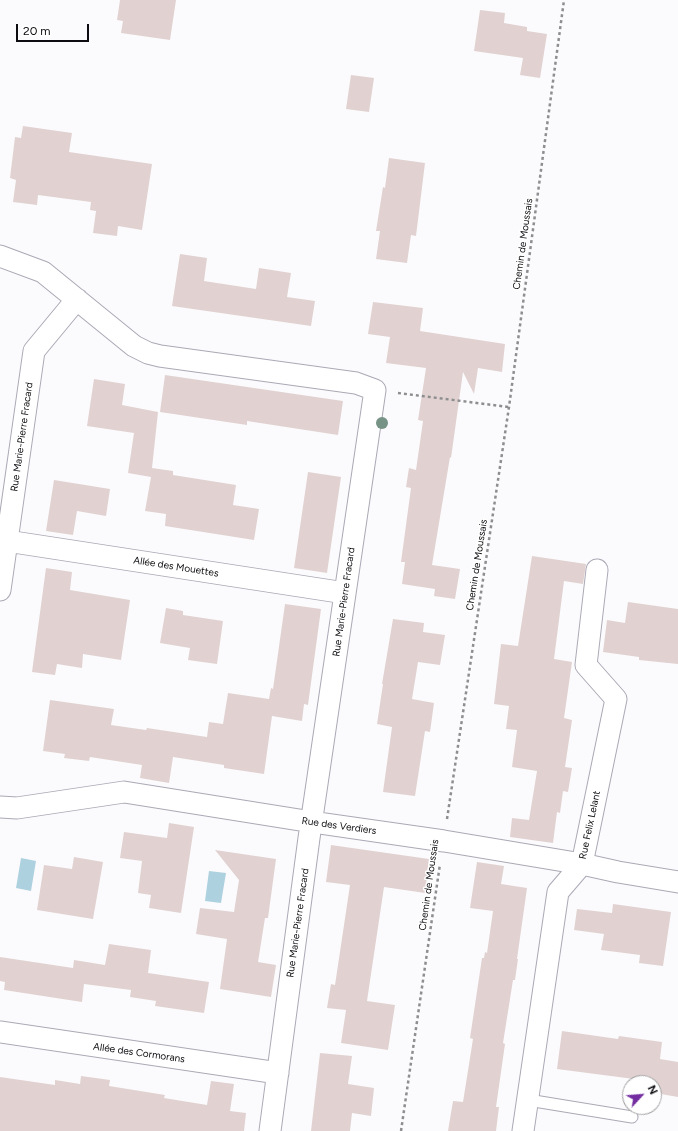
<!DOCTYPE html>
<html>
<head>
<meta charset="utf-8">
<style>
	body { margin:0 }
	#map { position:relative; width:678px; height:1131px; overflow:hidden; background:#fbfbfd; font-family:Figtree,sans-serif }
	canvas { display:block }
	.north { position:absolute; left:622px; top:1075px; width:40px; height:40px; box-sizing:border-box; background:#fff; border:1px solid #9e9e9f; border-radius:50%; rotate:64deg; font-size:11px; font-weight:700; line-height:16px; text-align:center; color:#0d0c10 }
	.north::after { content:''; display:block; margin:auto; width:14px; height:18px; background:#742da0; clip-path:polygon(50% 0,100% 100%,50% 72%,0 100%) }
	.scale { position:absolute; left:16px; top:24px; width:73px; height:18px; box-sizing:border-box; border:2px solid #0d0c10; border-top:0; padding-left:5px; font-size:12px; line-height:14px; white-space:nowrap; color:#0d0c10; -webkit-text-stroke:3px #fff; paint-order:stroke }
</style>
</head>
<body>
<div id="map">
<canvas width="678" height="1131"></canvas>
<div class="north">N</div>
<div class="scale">20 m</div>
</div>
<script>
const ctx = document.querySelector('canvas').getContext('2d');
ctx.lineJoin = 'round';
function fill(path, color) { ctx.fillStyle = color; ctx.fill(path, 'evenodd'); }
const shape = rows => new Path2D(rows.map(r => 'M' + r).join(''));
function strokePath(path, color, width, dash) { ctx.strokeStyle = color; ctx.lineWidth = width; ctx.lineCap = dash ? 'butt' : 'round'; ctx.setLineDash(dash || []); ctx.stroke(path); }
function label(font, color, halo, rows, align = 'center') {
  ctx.font = font + ' Figtree,sans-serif'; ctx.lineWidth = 3; ctx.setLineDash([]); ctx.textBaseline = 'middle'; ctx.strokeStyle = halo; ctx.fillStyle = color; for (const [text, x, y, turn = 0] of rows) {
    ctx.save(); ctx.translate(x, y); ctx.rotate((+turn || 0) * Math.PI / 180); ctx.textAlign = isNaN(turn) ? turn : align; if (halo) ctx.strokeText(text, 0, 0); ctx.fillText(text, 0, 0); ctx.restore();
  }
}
fill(shape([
	[21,858,36,861,31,891,16,888],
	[209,871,226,873,221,903,205,901]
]), '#aed1e0');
fill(shape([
	[120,0,176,0,170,40,121,33,123,21,117,20],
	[480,10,505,13,504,23,527,27,527,31,547,34,540,78,520,75,523,58,474,51],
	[351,75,374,78,369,112,346,109],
	[23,126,72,133,69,152,152,164,142,230,118,226,117,236,93,233,96,211,90,210,91,202,38,195,37,205,13,202,16,180,10,178,15,137,21,138],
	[389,158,425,163,416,236,411,235,407,263,376,259,380,231,376,231,383,187,385,188],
	[180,254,207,258,204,281,256,289,259,268,291,273,287,297,315,301,311,326,172,306],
	[373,302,423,308,420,331,505,344,502,372,478,368,474,394,463,372,451,458,450,457,432,565,460,569,455,599,434,596,435,589,402,584,405,562,401,562,411,488,406,487,409,468,416,470,423,421,418,420,426,368,386,363,390,337,368,334],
	[165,375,343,401,338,435,247,421,247,425,160,412],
	[94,379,125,384,122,405,158,412,152,468,173,471,173,475,236,485,233,505,259,509,254,540,165,526,166,514,145,511,151,477,128,473,134,433,87,426],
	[308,472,341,477,327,573,294,568],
	[54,480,110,489,106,516,77,511,73,535,46,531],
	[532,556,586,564,583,584,564,581,554,659,572,662,564,718,572,720,565,767,572,768,568,792,563,791,560,813,557,812,553,843,510,837,512,818,529,820,537,771,512,767,517,730,506,729,509,706,494,704,501,644,518,646],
	[46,568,72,572,70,590,130,600,121,660,83,654,82,668,57,664,55,675,32,672],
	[628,602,678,609,678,664,639,660,639,657,603,652,607,620,625,623],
	[285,604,321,609,308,705,304,704,302,721,272,716,264,774,224,768,224,765,173,757,169,783,140,778,142,765,90,757,89,761,64,758,65,754,43,751,50,700,114,709,111,725,146,730,147,728,207,737,209,722,223,724,228,693,269,699,271,688,273,689],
	[166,608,183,611,183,615,223,621,217,664,188,660,190,648,160,643],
	[393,619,424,623,423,632,445,635,440,665,418,662,412,699,434,703,430,732,425,731,415,796,383,792,392,727,377,724,383,684,382,684],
	[169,823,194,827,181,913,149,908,151,895,138,893,142,861,120,858,124,832,167,838],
	[331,845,429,859,425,893,384,887,367,1001,395,1005,388,1050,341,1043,346,1010,327,1008,331,984,335,985,350,885,326,882],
	[215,850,276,859,268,918,265,918,258,962,276,965,271,997,220,989,227,939,196,934,200,908,234,912,239,880],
	[74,857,103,862,93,919,37,910,44,865,72,869],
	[477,862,504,866,501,884,527,888,517,959,518,959,515,980,513,980,503,1043,505,1044,496,1107,499,1107,496,1131,448,1131,453,1101,463,1102,473,1039,470,1038,482,958,484,958,485,952,487,953,493,911,470,908],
	[613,904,671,912,663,966,639,963,640,955,601,950,604,934,574,930,577,909,612,913],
	[109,944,151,950,148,973,209,982,204,1013,155,1006,156,1001,130,997,131,990,84,984,82,1002,4,990,5,982,0,981,0,957,73,968,74,960,105,965],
	[562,1031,618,1039,619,1036,662,1042,660,1059,678,1062,678,1097,655,1093,657,1082,557,1069],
	[320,1053,352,1056,348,1084,374,1088,371,1116,352,1113,350,1131,311,1131],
	[81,1076,110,1080,109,1086,165,1095,164,1098,207,1105,211,1081,234,1084,230,1111,246,1113,244,1131,0,1131,0,1077,55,1085,55,1080,80,1084]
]), '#e1d2d1');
const service = shape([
	[528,1100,632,1117]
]);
const minor = shape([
	[0,256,43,272,134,346,148,353,160,356,356,383,375,390,309,838,270,1131],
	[7,541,345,593],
	[0,590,34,351,77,299],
	[0,807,17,808,124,792,312,822,444,841,582,864,618,872,678,882],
	[0,1032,278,1073],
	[523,1131,558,892,582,864,616,699,586,665,597,570]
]);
strokePath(service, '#aba9b5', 13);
strokePath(minor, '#aba9b5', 23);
strokePath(shape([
	[398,393,509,407],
	[447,819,509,407,564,0],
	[401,1131,440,864]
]), '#8e8e91', 2.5, [3, 3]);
strokePath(service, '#fff', 11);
strokePath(minor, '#fff', 21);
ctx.fillStyle = '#769385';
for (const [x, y] of [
	[382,423]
]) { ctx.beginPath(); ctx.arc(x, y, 6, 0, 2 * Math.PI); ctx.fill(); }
label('10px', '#0d0c10', '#fff', [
	["Chemin de Moussais",523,244,-82],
	["Rue Marie-Pierre Fracard",22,437,-82],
	["Chemin de Moussais",477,565,-81],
	["Allée des Mouettes",176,567,9],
	["Rue Marie-Pierre Fracard",344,602,-82],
	["Rue Felix Lelant",590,825,-78],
	["Rue des Verdiers",339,826,8],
	["Chemin de Moussais",429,885,-82],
	["Rue Marie-Pierre Fracard",298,923,-82],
	["Allée des Cormorans",139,1053,8]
]);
</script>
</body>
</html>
